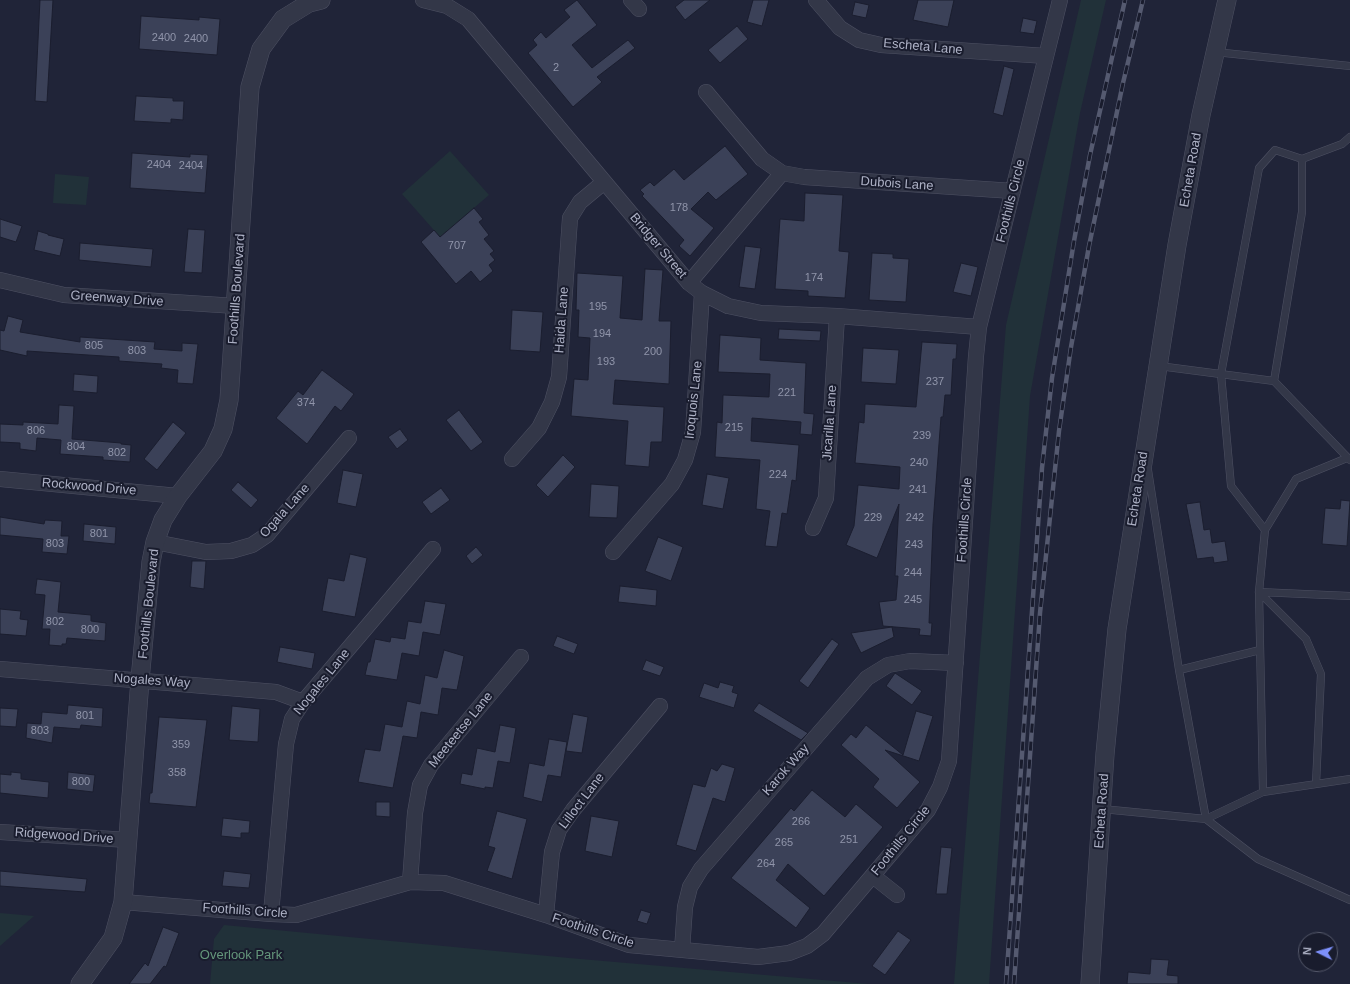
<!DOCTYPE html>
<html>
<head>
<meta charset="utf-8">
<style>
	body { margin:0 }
	#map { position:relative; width:1350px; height:984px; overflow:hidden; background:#202438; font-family:Helvetica,sans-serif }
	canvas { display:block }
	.north { position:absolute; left:1298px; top:932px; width:40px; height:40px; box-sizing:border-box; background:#191c2d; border:1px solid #54586a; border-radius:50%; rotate:275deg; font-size:11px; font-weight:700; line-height:16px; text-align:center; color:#adb1c5 }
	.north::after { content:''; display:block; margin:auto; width:14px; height:18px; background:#7d90fa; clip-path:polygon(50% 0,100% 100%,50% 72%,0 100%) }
</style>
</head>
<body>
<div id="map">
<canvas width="1350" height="984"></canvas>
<div class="north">N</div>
</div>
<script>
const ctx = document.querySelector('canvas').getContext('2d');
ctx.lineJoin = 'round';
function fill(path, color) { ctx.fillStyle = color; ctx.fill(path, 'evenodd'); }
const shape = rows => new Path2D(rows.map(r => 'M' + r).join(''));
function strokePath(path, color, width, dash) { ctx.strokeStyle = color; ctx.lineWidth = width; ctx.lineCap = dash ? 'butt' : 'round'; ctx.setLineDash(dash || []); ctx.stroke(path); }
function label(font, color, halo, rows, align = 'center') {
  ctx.font = font + ' Helvetica,sans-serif'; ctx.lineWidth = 4; ctx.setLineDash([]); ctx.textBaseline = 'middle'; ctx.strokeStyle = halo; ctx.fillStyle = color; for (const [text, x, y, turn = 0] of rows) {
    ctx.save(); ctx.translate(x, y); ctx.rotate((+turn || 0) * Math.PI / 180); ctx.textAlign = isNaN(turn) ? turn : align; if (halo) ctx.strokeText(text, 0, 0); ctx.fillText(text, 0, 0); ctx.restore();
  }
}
fill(shape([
	[1081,0,1106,0,1080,113,1030,396,989,984,954,984,1006,325],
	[450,151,489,195,440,237,402,194],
	[55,174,89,177,86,205,53,203],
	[0,913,34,916,0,946],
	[224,925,569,958,869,984,210,984,214,939]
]), '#213139');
const building = shape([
	[40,0,53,0,47,102,35,101,40,0],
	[577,0,597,25,572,45,592,68,628,40,635,48,597,77,602,82,573,107,528,53,537,45,533,40,541,32,546,38,570,17,564,10,577,0],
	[684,0,710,0,685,20,675,7,684,0],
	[753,0,769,0,762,26,747,22,753,0],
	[918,0,954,0,948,27,913,20,918,0],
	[855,2,869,5,866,18,852,15,855,2],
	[141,16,199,20,199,17,220,19,217,55,139,49,141,16],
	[1023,18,1037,21,1034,34,1020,32,1023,18],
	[737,26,748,39,720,63,708,50,737,26],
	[1004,66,1014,69,1003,116,993,113,1004,66],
	[136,96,173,98,173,101,184,101,183,120,171,119,171,123,134,121,136,96],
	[725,146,748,174,716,200,708,192,691,209,714,228,690,256,679,246,684,240,642,196,644,194,640,190,650,182,654,186,674,169,684,180,725,146],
	[132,153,190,157,190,154,208,155,205,193,130,188,132,153],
	[805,193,843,195,839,251,849,252,845,298,808,296,808,291,775,289,780,219,804,221,805,193],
	[474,208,483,219,479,222,489,235,484,239,494,251,490,254,495,260,489,265,493,271,480,282,471,271,456,284,421,242,434,230,440,237,474,208],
	[0,219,22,226,16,242,0,237,0,219],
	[188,229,205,230,202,273,184,272,188,229],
	[38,231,48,234,48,235,64,239,60,256,34,250,38,231],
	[80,243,153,249,151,267,79,260,80,243],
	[745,246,761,248,755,289,739,287,745,246],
	[872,253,893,254,893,258,909,259,906,302,869,300,872,253],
	[961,263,978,267,971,296,953,292,961,263],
	[645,269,663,270,659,321,671,321,669,384,615,380,613,404,664,407,662,442,651,442,649,467,625,465,628,421,571,416,574,379,588,380,590,338,578,337,579,310,576,310,577,273,623,276,620,318,642,320,645,269],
	[512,310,543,312,540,352,510,350,512,310],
	[8,316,23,320,20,332,80,342,80,337,155,342,154,349,182,351,182,343,198,344,193,384,177,383,178,370,161,368,162,364,119,361,119,357,27,351,27,356,0,350,0,330,4,331,8,316],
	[779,329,821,331,820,341,778,339,779,329],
	[720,335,761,338,760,360,806,363,804,413,814,414,812,435,800,434,801,422,752,418,751,441,799,445,796,481,792,480,787,514,782,513,777,547,765,546,770,511,756,509,760,460,715,457,717,422,722,423,723,395,769,397,770,374,718,372,720,335],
	[922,342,957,344,956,359,953,359,951,395,945,395,943,417,941,417,933,524,929,623,932,623,931,636,919,635,920,629,883,626,879,602,896,600,898,576,895,576,899,504,877,558,846,545,854,526,858,485,899,489,900,467,855,463,859,422,864,423,865,404,916,407,922,342],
	[863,348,899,350,896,384,861,382,863,348],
	[322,370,354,394,341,411,335,406,307,444,276,418,298,391,303,395,322,370],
	[74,374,98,376,97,393,73,391,74,374],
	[59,405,74,406,72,439,121,443,121,444,131,445,130,462,103,460,103,457,60,454,61,440,37,438,36,451,20,449,20,443,0,442,0,424,23,425,23,422,58,424,59,405],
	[459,410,483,442,471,451,446,420,459,410],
	[173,422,186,433,157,470,144,459,173,422],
	[400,429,408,440,397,449,388,437,400,429],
	[563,455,575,467,548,497,536,485,563,455],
	[343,470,363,474,356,507,337,503,343,470],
	[707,474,729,478,723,509,702,505,707,474],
	[238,482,258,500,251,508,231,490,238,482],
	[591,484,619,486,617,518,589,517,591,484],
	[441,488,450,500,431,514,422,502,441,488],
	[1341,500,1350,501,1347,546,1322,544,1325,508,1340,509,1341,500],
	[1200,502,1204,530,1210,529,1212,543,1225,541,1228,561,1214,563,1213,557,1197,559,1186,504,1200,502],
	[0,517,44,524,45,520,62,521,61,536,69,536,67,554,42,552,43,539,0,535,0,517],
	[84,524,116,527,115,544,83,541,84,524],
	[658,537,683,547,671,581,645,571,658,537],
	[476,547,483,555,472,564,466,556,476,547],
	[350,554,367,558,355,617,322,611,328,578,344,581,350,554],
	[192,561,206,561,204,589,190,587,192,561],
	[37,579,61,582,58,612,91,615,91,621,106,623,105,641,67,638,66,644,62,644,62,646,49,645,50,629,42,629,45,595,35,594,37,579],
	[620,586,657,590,656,606,618,602,620,586],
	[425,601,446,604,440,635,423,632,419,656,402,653,397,680,365,675,368,662,370,662,375,639,390,642,391,637,405,639,408,621,421,623,425,601],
	[0,609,21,611,20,619,28,620,26,636,0,634,0,609],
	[892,627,894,637,861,653,851,633,892,627],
	[557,636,578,644,574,654,553,646,557,636],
	[832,639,839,644,808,688,799,681,832,639],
	[280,647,315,653,312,669,277,662,280,647],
	[444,650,464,656,457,690,442,688,438,715,421,712,417,738,403,736,393,788,358,782,365,749,380,751,385,724,402,727,407,701,420,704,425,675,437,678,444,650],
	[646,660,664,667,660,676,642,670,646,660],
	[895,673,922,691,912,705,886,686,895,673],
	[720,682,734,686,732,692,738,694,734,708,699,697,704,683,718,688,720,682],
	[759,703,808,733,801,740,753,711,759,703],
	[68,705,103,708,102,727,81,725,80,729,54,727,52,743,26,738,27,723,41,724,42,712,67,714,68,705],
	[232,706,260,709,258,742,229,740,232,706],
	[0,708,18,709,16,727,0,726,0,708],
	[916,711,933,716,919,761,885,750,920,782,897,808,873,787,879,779,841,745,851,734,856,738,866,725,903,755,916,711],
	[573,714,588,717,582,753,566,751,573,714],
	[159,717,207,720,196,807,149,803,150,793,152,793,159,717],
	[500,725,516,728,510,763,498,761,493,788,485,787,485,789,460,784,462,773,472,775,477,748,495,752,500,725],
	[549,739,567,742,561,777,548,775,542,802,523,797,529,763,544,766,549,739],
	[722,764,735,768,725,802,713,798,696,851,676,845,693,784,705,787,711,768,717,771,722,764],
	[11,772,21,773,21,779,49,782,48,798,0,793,0,774,11,775,11,772],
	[68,772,95,775,93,792,67,789,68,772],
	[812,790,845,817,856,804,883,827,824,896,788,864,776,880,810,908,796,928,731,878,791,808,794,811,812,790],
	[376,802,390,802,390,817,376,816,376,802],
	[497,811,527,819,512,879,487,871,495,848,488,846,497,811],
	[591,816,619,821,612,857,585,851,591,816],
	[223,818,250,821,249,833,241,833,241,838,221,836,223,818],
	[941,847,952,848,947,894,936,894,941,847],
	[0,871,87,879,85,892,0,886,0,871],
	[224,871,251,874,249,888,222,886,224,871],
	[641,910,651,913,647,924,637,921,641,910],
	[163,927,179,933,166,967,164,966,150,984,129,984,145,963,148,966,163,927],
	[898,931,911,940,885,975,872,966,898,931],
	[1151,959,1169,960,1167,975,1178,976,1178,984,1127,984,1128,972,1150,974,1151,959]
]);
fill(building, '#3b4158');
strokePath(building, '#1b1e2f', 1);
const service = shape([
	[1215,52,1350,66],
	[1302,159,1342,144,1350,137],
	[1159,366,1274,381,1350,460],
	[1148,470,1179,670,1206,819,1263,792,1350,779],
	[1265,530,1296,479,1347,458],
	[1259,592,1306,639,1321,674,1316,784],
	[1259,592,1350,596],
	[1179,670,1260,650],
	[1263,792,1259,592,1265,530,1231,486,1221,374,1259,168,1275,150,1302,159,1302,212,1274,381],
	[1102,809,1206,819,1258,859,1350,900]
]);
const minor = shape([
	[423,0,447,6,468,19,689,283,702,293,728,306,761,313,837,316,979,327],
	[631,0,639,9],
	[816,0,840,28,859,40,881,45,1046,56],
	[706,92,762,159,782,173,804,177,1013,191],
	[0,280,64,295,236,306],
	[689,283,782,173],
	[512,459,539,428,552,402,559,377,570,218,580,202,604,182],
	[0,479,178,496],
	[813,528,826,498,837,316],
	[155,542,206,552,231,551,252,545,267,535,349,438],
	[613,552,672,484,685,460,693,432,702,293],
	[0,669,276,692,303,702],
	[0,832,128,840],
	[873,876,897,895],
	[410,882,415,813,420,785,431,765,521,657],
	[123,902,271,914,296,915,410,882,444,883,546,915,629,945,758,957,789,953,807,946,823,934,928,810,940,787,949,761,976,356,979,327,1060,0],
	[271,914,286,744,292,719,303,702,433,549],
	[546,915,552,852,559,830,573,810,660,706],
	[682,950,685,907,690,887,701,869,867,678,888,665,910,661,956,663]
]);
const tertiary = shape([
	[80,984,113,938,123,902,140,680,151,562,155,542,163,520,178,496,213,451,223,429,229,400,250,87,261,49,283,19,309,3,321,0],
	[1090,984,1105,754,1117,629,1177,245,1201,115,1227,0]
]);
strokePath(service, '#4e5163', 8);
strokePath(minor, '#4e5163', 16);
strokePath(tertiary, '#4e5163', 19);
strokePath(service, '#333748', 7);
strokePath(minor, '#333748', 15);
strokePath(tertiary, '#333748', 18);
const rail = shape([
	[1006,984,1042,468,1052,378,1074,241,1090,155,1125,0],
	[1014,984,1040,613,1059,431,1071,347,1089,246,1123,83,1143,0]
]);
strokePath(rail, '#555a70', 4.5);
strokePath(rail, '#191c2d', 3, [9]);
label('11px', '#9095aa', null, [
	["2400",164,38],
	["2400",196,39],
	["2",556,68],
	["2404",159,165],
	["2404",191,166],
	["178",679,208],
	["707",457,246],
	["174",814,278],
	["195",598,307],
	["194",602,334],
	["805",94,346],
	["803",137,351],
	["200",653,352],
	["193",606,362],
	["237",935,382],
	["221",787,393],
	["374",306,403],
	["215",734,428],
	["806",36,431],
	["239",922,436],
	["804",76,447],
	["802",117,453],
	["240",919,463],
	["224",778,475],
	["241",918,490],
	["229",873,518],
	["242",915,518],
	["801",99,534],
	["803",55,544],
	["243",914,545],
	["244",913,573],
	["245",913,600],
	["802",55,622],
	["800",90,630],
	["801",85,716],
	["803",40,731],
	["359",181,745],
	["358",177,773],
	["800",81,782],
	["266",801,822],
	["251",849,840],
	["265",784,843],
	["264",766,864]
]);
label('13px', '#adb1c5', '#191c2d', [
	["Escheta Lane",923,47,5],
	["Echeta Road",1191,170,-80],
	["Dubois Lane",897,184,4],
	["Foothills Circle",1011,201,-76],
	["Bridger Street",658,246,50],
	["Foothills Boulevard",237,289,-86],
	["Greenway Drive",117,299,4],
	["Haida Lane",562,320,-86],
	["Iroquois Lane",694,400,-84],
	["Jicarilla Lane",830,423,-86],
	["Rockwood Drive",89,487,5],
	["Echeta Road",1138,489,-81],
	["Ogala Lane",285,511,-48],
	["Foothills Circle",965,520,-86],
	["Foothills Boulevard",149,604,-84],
	["Nogales Way",152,681,4],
	["Nogales Lane",322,682,-51],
	["Meeteetse Lane",461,730,-51],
	["Karok Way",786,770,-49],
	["Lilloct Lane",582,801,-53],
	["Echeta Road",1102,811,-86],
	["Ridgewood Drive",64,836,4],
	["Foothills Circle",901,841,-51],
	["Foothills Circle",245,911,4],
	["Foothills Circle",593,931,18]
]);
label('13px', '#64967b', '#191c2d', [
	["Overlook Park",241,955]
]);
</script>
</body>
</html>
